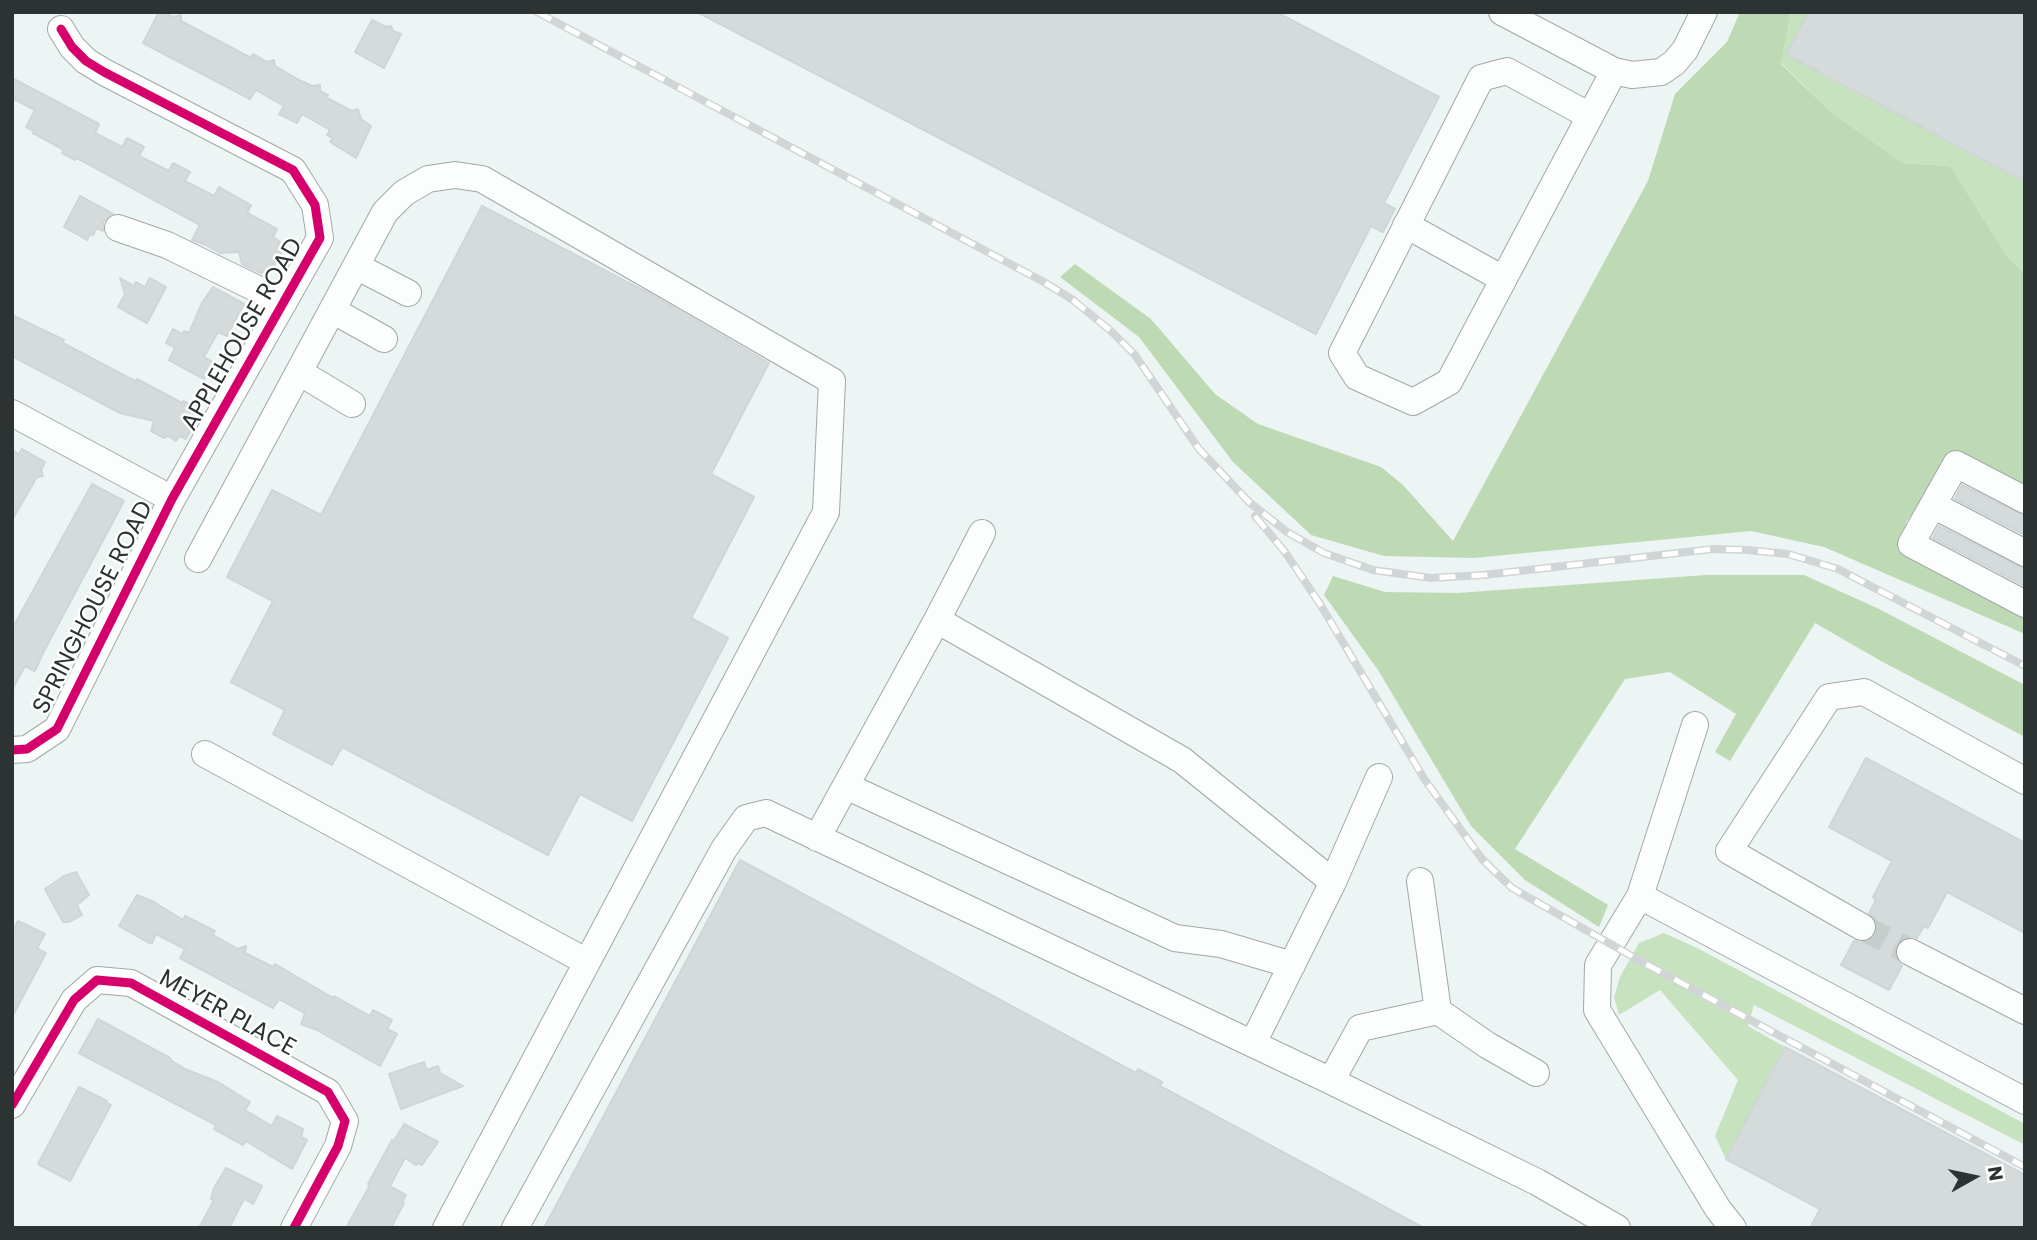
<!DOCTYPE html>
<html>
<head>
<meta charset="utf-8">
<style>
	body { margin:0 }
	#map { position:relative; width:2037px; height:1240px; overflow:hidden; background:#ecf4f4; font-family:Poppins,sans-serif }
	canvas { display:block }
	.frame { position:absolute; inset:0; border:14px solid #2d3232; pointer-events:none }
	.north { position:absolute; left:1939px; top:1142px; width:70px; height:70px; -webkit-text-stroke:5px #fff; paint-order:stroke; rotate:81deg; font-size:19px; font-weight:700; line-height:28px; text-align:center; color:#2d3232 }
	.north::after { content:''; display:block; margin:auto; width:24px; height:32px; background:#2d3232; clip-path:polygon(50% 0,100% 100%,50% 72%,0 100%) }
</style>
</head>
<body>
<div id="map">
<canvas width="2037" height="1240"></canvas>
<div class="frame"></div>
<div class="north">N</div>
</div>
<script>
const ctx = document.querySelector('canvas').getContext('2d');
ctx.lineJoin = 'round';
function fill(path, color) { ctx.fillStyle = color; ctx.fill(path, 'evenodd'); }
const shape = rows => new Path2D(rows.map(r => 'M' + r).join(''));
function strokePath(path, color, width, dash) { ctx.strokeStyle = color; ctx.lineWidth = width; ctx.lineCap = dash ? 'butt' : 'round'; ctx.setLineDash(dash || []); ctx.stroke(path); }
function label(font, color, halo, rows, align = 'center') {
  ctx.font = font + ' Poppins,sans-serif'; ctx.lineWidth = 5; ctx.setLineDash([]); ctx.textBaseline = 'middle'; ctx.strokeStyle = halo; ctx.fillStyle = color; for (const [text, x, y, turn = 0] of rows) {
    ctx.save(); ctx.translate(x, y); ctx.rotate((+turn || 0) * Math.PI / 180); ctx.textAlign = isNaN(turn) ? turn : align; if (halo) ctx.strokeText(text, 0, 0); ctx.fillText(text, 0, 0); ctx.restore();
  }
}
fill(shape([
	[1791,12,1809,12,1787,55,2025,182,2025,273,2009,259,1950,166,1903,163,1832,113,1781,63],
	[1664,933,1699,949,2025,1124,2025,1145,1754,1005,1748,1026,1785,1047,1726,1159,1715,1136,1738,1080,1660,990,1619,1015,1614,997,1620,977,1639,943]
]), '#c6e2be');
fill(shape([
	[1740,12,1791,12,1781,64,1832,113,1903,163,1950,166,2009,259,2025,273,2025,489,1955,453,1942,480,1906,522,1904,551,2025,615,2025,634,1824,547,1751,531,1474,558,1384,556,1311,535,1233,462,1139,337,1060,277,1075,264,1151,319,1215,394,1258,424,1381,467,1403,485,1453,541,1648,181,1675,94,1727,42],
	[1706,575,1804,575,1877,608,2025,685,2025,737,1881,661,1815,623,1730,761,1715,752,1736,714,1670,672,1625,679,1515,849,1608,905,1599,927,1525,880,1471,826,1378,670,1324,595,1333,576,1385,592,1458,593]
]), '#bddab4');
const building = shape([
	[159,12,165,12,173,17,181,15,181,21,251,58,253,54,267,62,274,60,275,66,299,80,312,86,320,85,320,91,328,95,327,98,352,111,358,109,361,119,371,126,356,158,330,142,333,138,327,135,330,130,302,114,297,123,279,114,284,106,256,90,250,99,143,43,159,12],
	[697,12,1276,12,1439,97,1384,203,1395,209,1383,232,1371,226,1316,334,697,12],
	[1809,12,2025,12,2025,182,1786,54,1809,12],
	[372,20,386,27,391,26,393,31,401,34,384,68,355,52,372,20],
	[12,78,99,124,95,133,122,147,127,138,144,147,139,156,169,171,173,163,190,172,185,181,214,196,219,187,251,205,247,213,277,229,273,237,280,242,278,245,284,248,273,268,261,273,242,264,239,252,220,253,206,245,192,240,200,225,77,158,75,160,62,153,64,150,33,133,34,131,26,127,35,110,12,98,12,78],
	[80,196,113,214,103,222,103,231,97,228,93,235,90,234,87,240,64,227,80,196],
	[482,206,652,295,769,363,711,474,754,497,691,618,728,638,632,821,580,794,548,855,342,747,332,765,273,734,285,710,231,682,273,601,227,577,272,490,321,515,482,206],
	[120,278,134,286,136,282,145,287,150,278,166,287,147,323,118,307,125,294,120,278],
	[213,287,244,304,227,336,218,332,204,357,213,362,204,379,169,360,175,348,166,343,173,329,182,334,184,331,189,333,202,303,213,287],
	[12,315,64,340,63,343,129,378,136,381,137,379,182,403,183,401,201,410,186,439,180,436,176,441,168,436,164,438,151,431,154,421,120,413,12,356,12,315],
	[22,449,45,462,41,470,43,476,37,477,12,520,12,450,19,454,22,449],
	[92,484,124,501,43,653,36,669,34,671,25,666,12,690,12,629,92,484],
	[1962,485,2025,516,2025,535,1955,499,1962,485],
	[1939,526,2025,569,2025,586,1933,538,1939,526],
	[1866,758,2025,843,2025,933,1947,892,1928,928,1924,926,1917,938,1909,936,1902,938,1896,944,1894,953,1897,961,1902,966,1889,990,1841,965,1854,941,1861,943,1869,941,1876,934,1878,926,1876,920,1869,913,1876,900,1873,897,1892,861,1829,827,1866,758],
	[740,860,1136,1073,1138,1069,1162,1082,1160,1086,1424,1228,544,1228,740,860],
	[76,872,89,895,77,905,82,915,69,922,63,922,45,889,64,876,76,872],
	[137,895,154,902,183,920,185,916,215,931,213,935,238,949,246,946,245,953,273,967,275,964,333,998,334,996,370,1016,373,1010,392,1020,387,1029,397,1034,380,1066,317,1030,301,1024,305,1013,279,999,273,1008,180,958,185,949,156,934,152,943,149,943,119,926,137,895],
	[18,921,45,934,37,948,46,953,12,1017,12,933,18,921],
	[98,1019,170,1058,172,1061,185,1069,218,1082,250,1102,245,1110,272,1126,277,1116,303,1129,301,1137,307,1140,292,1169,246,1141,243,1145,214,1129,216,1125,79,1053,98,1019],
	[1785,1047,2025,1175,2025,1228,1810,1228,1820,1209,1726,1159,1785,1047],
	[424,1062,427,1070,438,1066,440,1073,463,1086,401,1109,389,1074,424,1062],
	[79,1087,107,1101,106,1102,111,1105,70,1181,38,1164,79,1087],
	[404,1124,438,1142,422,1165,418,1163,416,1165,405,1158,390,1186,406,1195,402,1202,404,1203,391,1228,346,1228,369,1187,368,1184,392,1140,394,1141,404,1124],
	[226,1168,262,1186,253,1204,244,1199,229,1228,199,1228,214,1200,211,1199,214,1188,226,1168]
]);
fill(building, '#d5dbdb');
strokePath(building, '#d0d6d7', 2);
strokePath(shape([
	[1862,927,1910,952]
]), '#c6cdcd', 26, [26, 13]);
const minor = shape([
	[1502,12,1614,71,1632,75,1661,72,1674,63,1685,50,1704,12],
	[1590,116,1507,71,1481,78,1342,353,1357,377,1413,402,1449,382,1614,71],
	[1406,225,1503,279],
	[118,228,167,245,284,302],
	[356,266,408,293],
	[332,310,384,339],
	[299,372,352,404],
	[12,413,172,499],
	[2025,500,1956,464,1911,544,2025,604],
	[1933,505,2025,553],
	[982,533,937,620,1182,760,1333,882,1253,1043],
	[198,559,385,212,404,193,428,179,455,175,482,179,832,381,826,512,446,1228],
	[1695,725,1640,896,1598,965,1597,1010,1718,1209,1733,1228],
	[12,750,27,749,57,729,172,499,320,238,315,205,293,170,104,72,86,61,72,47,61,29],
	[205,754,587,962],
	[846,786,1175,938,1221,944,1292,965],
	[817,838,937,620],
	[1420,881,1438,1011,1487,1045,1536,1073],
	[1333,882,1379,777],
	[1640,896,2025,1101],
	[1862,927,1729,851,1829,697,1864,692,2025,781],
	[1910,952,2025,1011],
	[1331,1081,1360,1028,1438,1011],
	[12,1105,74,1000,97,980,131,983,328,1092,345,1121,338,1146,294,1228],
	[515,1228,724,849,746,818,766,813,1331,1081,1537,1182,1617,1228]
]);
strokePath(minor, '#a2a8a8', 28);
strokePath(minor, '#fcfdfd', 26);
const rail = shape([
	[537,12,1044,282,1073,300,1111,331,1135,355,1199,449,1249,502,1287,532,1324,553,1373,570,1431,578,1484,575,1713,549,1747,550,1788,554,1838,569,2025,666],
	[1255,516,1285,552,1320,604,1425,780,1482,859,1512,888,1644,963,2025,1167]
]);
strokePath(rail, '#d2d5d5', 8);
strokePath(rail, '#fff', 5, [16]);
strokePath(shape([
	[12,750,27,749,57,729,172,499,320,238,315,205,293,170,104,72,86,61,72,47,61,29],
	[12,1105,74,1000,97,980,131,983,328,1092,345,1121,338,1146,294,1228]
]), '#d6006c', 9);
label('24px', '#2d3232', '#fff', [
	["APPLEHOUSE ROAD",243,335,-60],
	["SPRINGHOUSE ROAD",94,608,-63],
	["MEYER PLACE",227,1014,29]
]);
</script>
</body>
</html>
